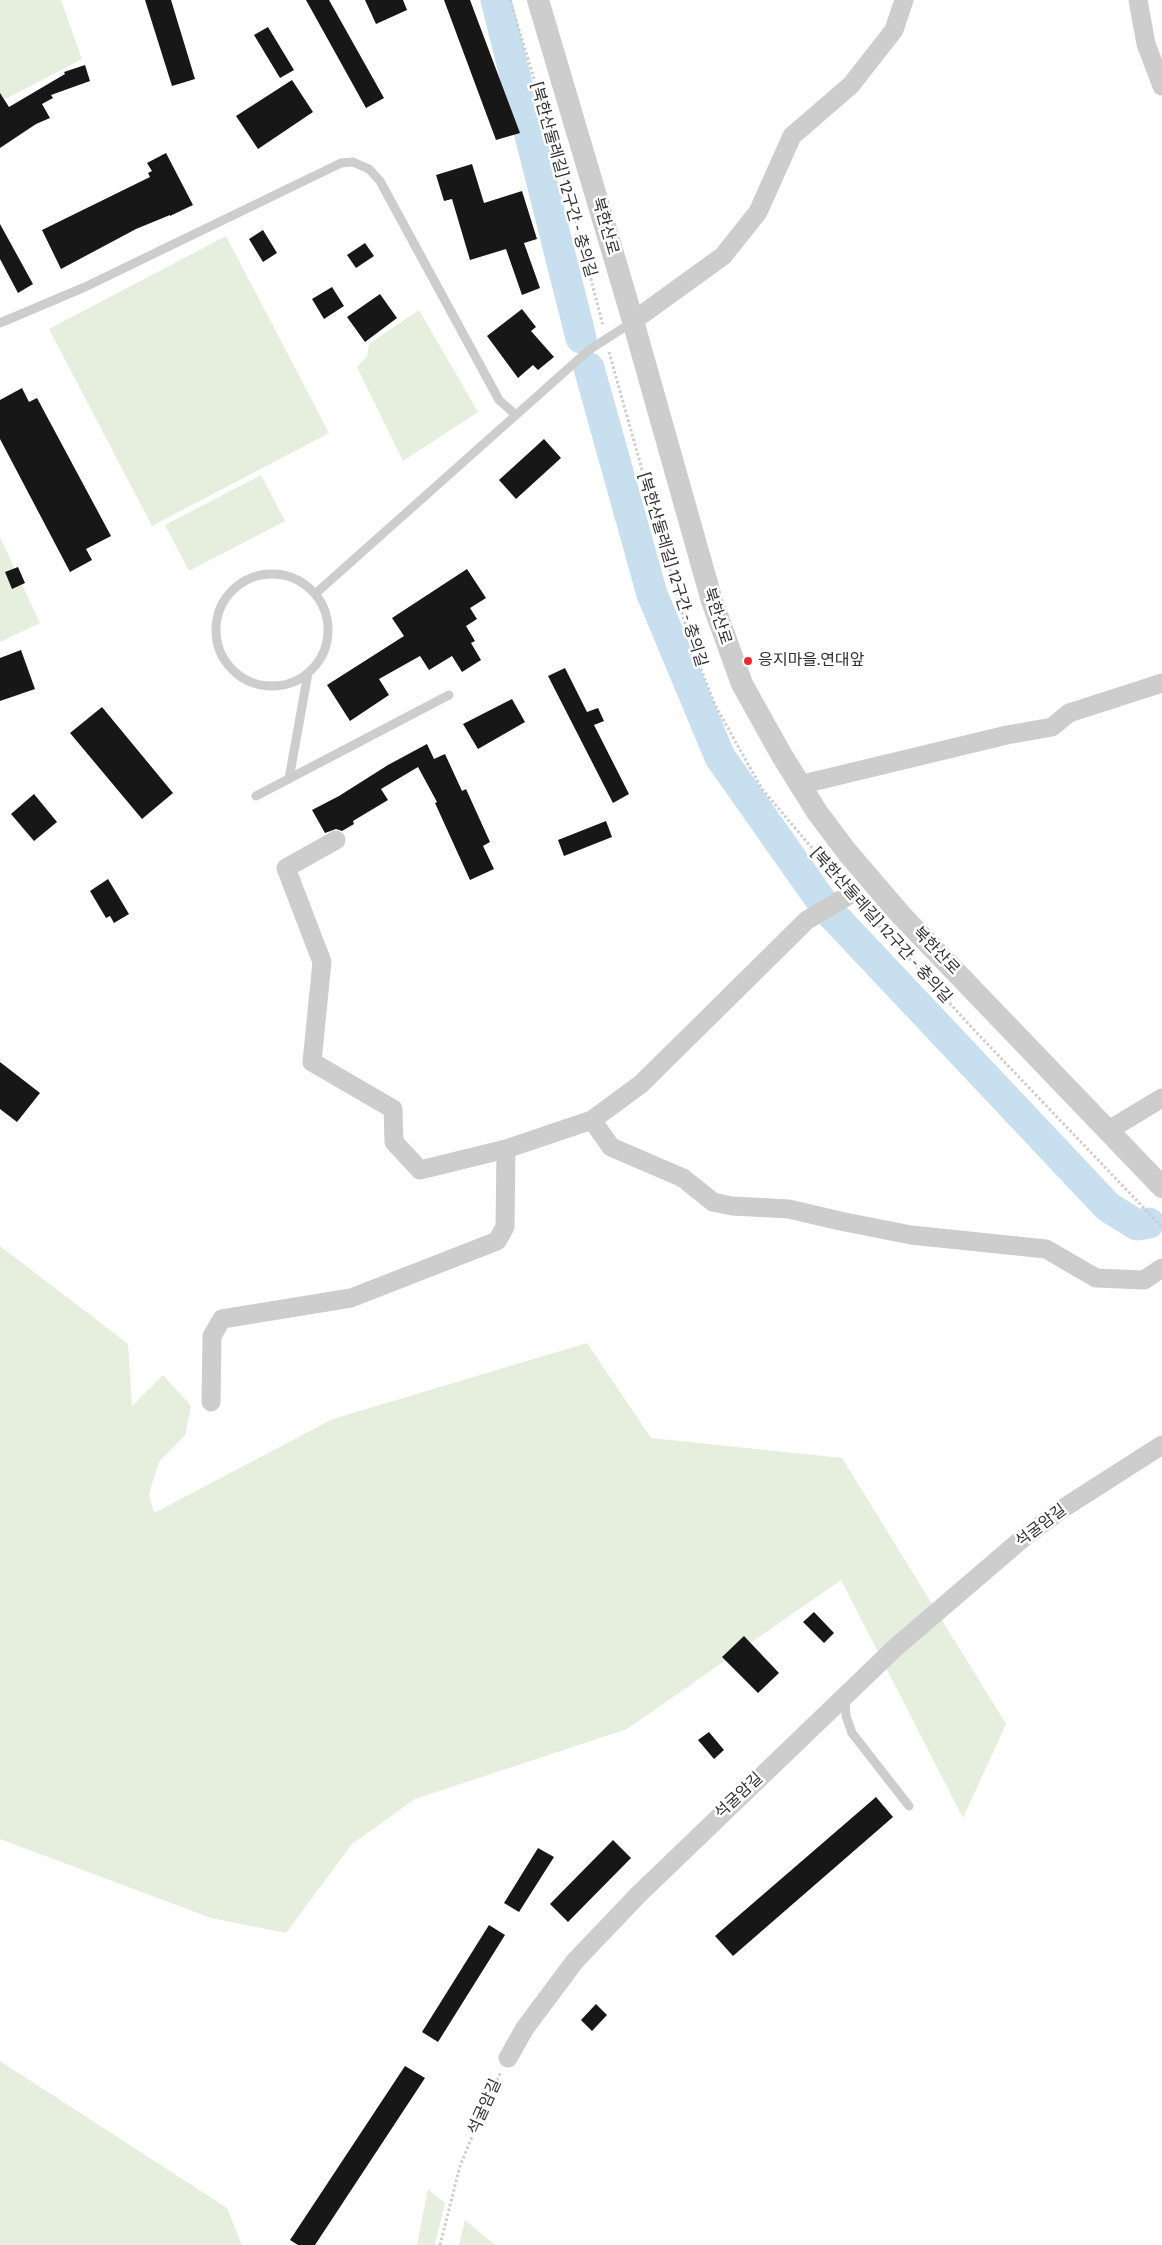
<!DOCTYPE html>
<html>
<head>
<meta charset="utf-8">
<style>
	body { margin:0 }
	canvas { display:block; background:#fff }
</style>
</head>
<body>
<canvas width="1162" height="2245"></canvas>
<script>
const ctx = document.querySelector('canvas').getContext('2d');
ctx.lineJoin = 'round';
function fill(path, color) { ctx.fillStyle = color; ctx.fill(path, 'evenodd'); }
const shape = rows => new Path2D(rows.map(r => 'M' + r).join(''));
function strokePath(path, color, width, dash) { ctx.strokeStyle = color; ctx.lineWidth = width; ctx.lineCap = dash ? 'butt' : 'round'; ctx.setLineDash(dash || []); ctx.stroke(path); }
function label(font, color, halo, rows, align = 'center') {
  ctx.font = font + ' "Fira Sans Condensed","Noto Sans KR",sans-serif'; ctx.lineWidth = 5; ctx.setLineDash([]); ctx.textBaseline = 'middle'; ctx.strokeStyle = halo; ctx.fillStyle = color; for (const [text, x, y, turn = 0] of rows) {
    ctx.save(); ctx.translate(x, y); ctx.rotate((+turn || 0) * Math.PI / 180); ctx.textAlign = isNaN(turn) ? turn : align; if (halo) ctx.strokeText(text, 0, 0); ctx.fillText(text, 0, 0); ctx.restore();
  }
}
fill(shape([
	[0,0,61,0,82,59,0,102],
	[226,236,329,433,152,526,49,329],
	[419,310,478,412,403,461,357,367,367,356,369,344],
	[261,475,285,521,189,571,165,525],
	[0,537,40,623,0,642],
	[0,1246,128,1344,132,1406,163,1375,191,1406,185,1435,159,1462,149,1494,154,1513,333,1419,587,1343,651,1438,842,1458,1006,1724,963,1818,841,1580,627,1729,415,1799,352,1844,286,1933,211,1918,0,1839],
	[0,2061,227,2208,242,2245,0,2245],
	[428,2189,445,2203,435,2245,417,2245],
	[465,2220,489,2240,496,2245,459,2245]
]), '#e6eedd');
strokePath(shape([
	[496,0,581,338],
	[589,368,652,594,720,757,827,909,1108,1207,1137,1225,1149,1223]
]), '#c8dfef', 31);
fill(shape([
	[145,0,171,0,195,79,172,86],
	[306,0,329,0,384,98,366,108],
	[365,0,403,0,407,10,376,24],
	[444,0,470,0,520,133,496,140],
	[268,27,294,70,280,78,254,35],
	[85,65,90,81,51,95,53,98,42,104,50,118,36,124,0,148,0,93,9,107,65,74,64,72],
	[292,80,313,112,258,149,236,116],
	[166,153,193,205,170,216,170,215,136,229,61,269,42,230,150,177,148,173,152,171,147,163],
	[472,164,484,203,522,191,537,239,524,243,540,288,522,295,506,249,470,260,452,199,444,201,436,175],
	[0,224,33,284,18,293,0,259],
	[263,230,277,253,263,262,249,239],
	[365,243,374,256,356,268,347,255],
	[332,287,344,306,324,319,312,299],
	[380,294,397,318,365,342,347,317],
	[522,309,536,327,531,331,554,357,538,370,533,365,518,378,487,336],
	[22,388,29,402,37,398,111,536,86,549,92,560,70,572,0,439,0,400],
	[544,439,561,458,516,499,499,480],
	[18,567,25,583,12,589,5,572],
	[467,569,486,598,470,608,477,619,466,626,475,641,471,643,481,660,462,672,452,656,429,670,420,656,379,679,389,695,350,721,327,685,404,636,392,618],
	[21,650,35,689,0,701,0,658],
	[565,668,587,712,598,708,604,721,594,725,629,794,613,803,548,676],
	[512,699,525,722,478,749,463,724],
	[102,707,173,793,142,819,70,733],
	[427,744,434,759,445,754,462,791,466,789,490,842,483,846,494,869,470,880,435,803,437,802,418,767,381,789,388,800,353,821,354,824,342,831,336,829,325,833,312,810,339,796,388,765],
	[34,794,57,822,34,841,11,814],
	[606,821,612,837,564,856,558,840],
	[108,879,129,914,114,923,110,916,106,918,90,891],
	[0,1062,40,1093,17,1122,0,1109],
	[814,1612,834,1633,824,1643,803,1622],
	[744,1636,779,1673,758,1693,722,1657],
	[709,1732,724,1750,714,1759,698,1740],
	[876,1797,893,1817,733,1956,715,1936],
	[613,1840,631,1858,568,1922,550,1904],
	[538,1848,554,1857,519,1912,504,1903],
	[489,1925,505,1935,438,2042,422,2032],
	[596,2004,607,2015,592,2031,581,2020],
	[405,2066,425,2078,315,2245,298,2245,290,2240]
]), '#171717');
strokePath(shape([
	[510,0,569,193,603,326],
	[609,352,690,641,715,705,762,789,840,881],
	[862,907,975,1031,1162,1227],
	[440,2245,460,2166,481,2115,501,2072]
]), '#cdcdcd', 3, [2.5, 2.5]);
strokePath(shape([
	[0,323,85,287,341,163,353,162,369,169,380,181,499,400,516,415],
	'216 630a56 56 0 1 1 112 0a56 56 0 1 1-112 0Z',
	[315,594,589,350,631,323],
	[289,779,308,673],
	[256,796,449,695],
	[845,1697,846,1716,852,1733,909,1806]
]), '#cdcdcd', 9);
strokePath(shape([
	[1138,0,1146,44,1162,86],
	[633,321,723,256,758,212,792,136,851,85,894,30,904,0],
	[799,785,1007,735,1052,727,1069,713,1162,683],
	[336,840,286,868,322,962,312,1062,393,1109,394,1142,420,1170,506,1149],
	[851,894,807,920,641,1084,592,1120,611,1147,683,1178,713,1202,732,1206,789,1209,840,1221,911,1235,1046,1249,1096,1278,1144,1280,1162,1268],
	[1109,1130,1162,1098],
	[211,1402,212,1336,222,1319,351,1298,497,1241,505,1227,506,1149,592,1120],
	[508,2058,525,2028,575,1961,639,1894,896,1647,1022,1539,1065,1507,1162,1445]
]), '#cdcdcd', 19);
strokePath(shape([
	[538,0,633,321,712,601,742,684,781,754,817,812,847,852,901,915,1162,1187]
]), '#cdcdcd', 22);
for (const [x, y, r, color] of [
	[748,661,5,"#f5252f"]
]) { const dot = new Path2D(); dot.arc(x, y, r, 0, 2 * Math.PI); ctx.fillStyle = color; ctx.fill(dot); strokePath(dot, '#fff', 2); }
label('16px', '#303030', '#fff', [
	["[북한산둘레길] 12구간 - 충의길",563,180,74],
	["북한산로",605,226,74],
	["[북한산둘레길] 12구간 - 충의길",672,570,73],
	["북한산로",717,616,72],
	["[북한산둘레길] 12구간 - 충의길",881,926,48],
	["북한산로",936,951,46],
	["석굴암길",1041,1526,-37],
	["석굴암길",739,1796,-43],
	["석굴암길",485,2107,-66]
]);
label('16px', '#303030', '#fff', [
	["응지마을.연대앞",758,661]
], 'left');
</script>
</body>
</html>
